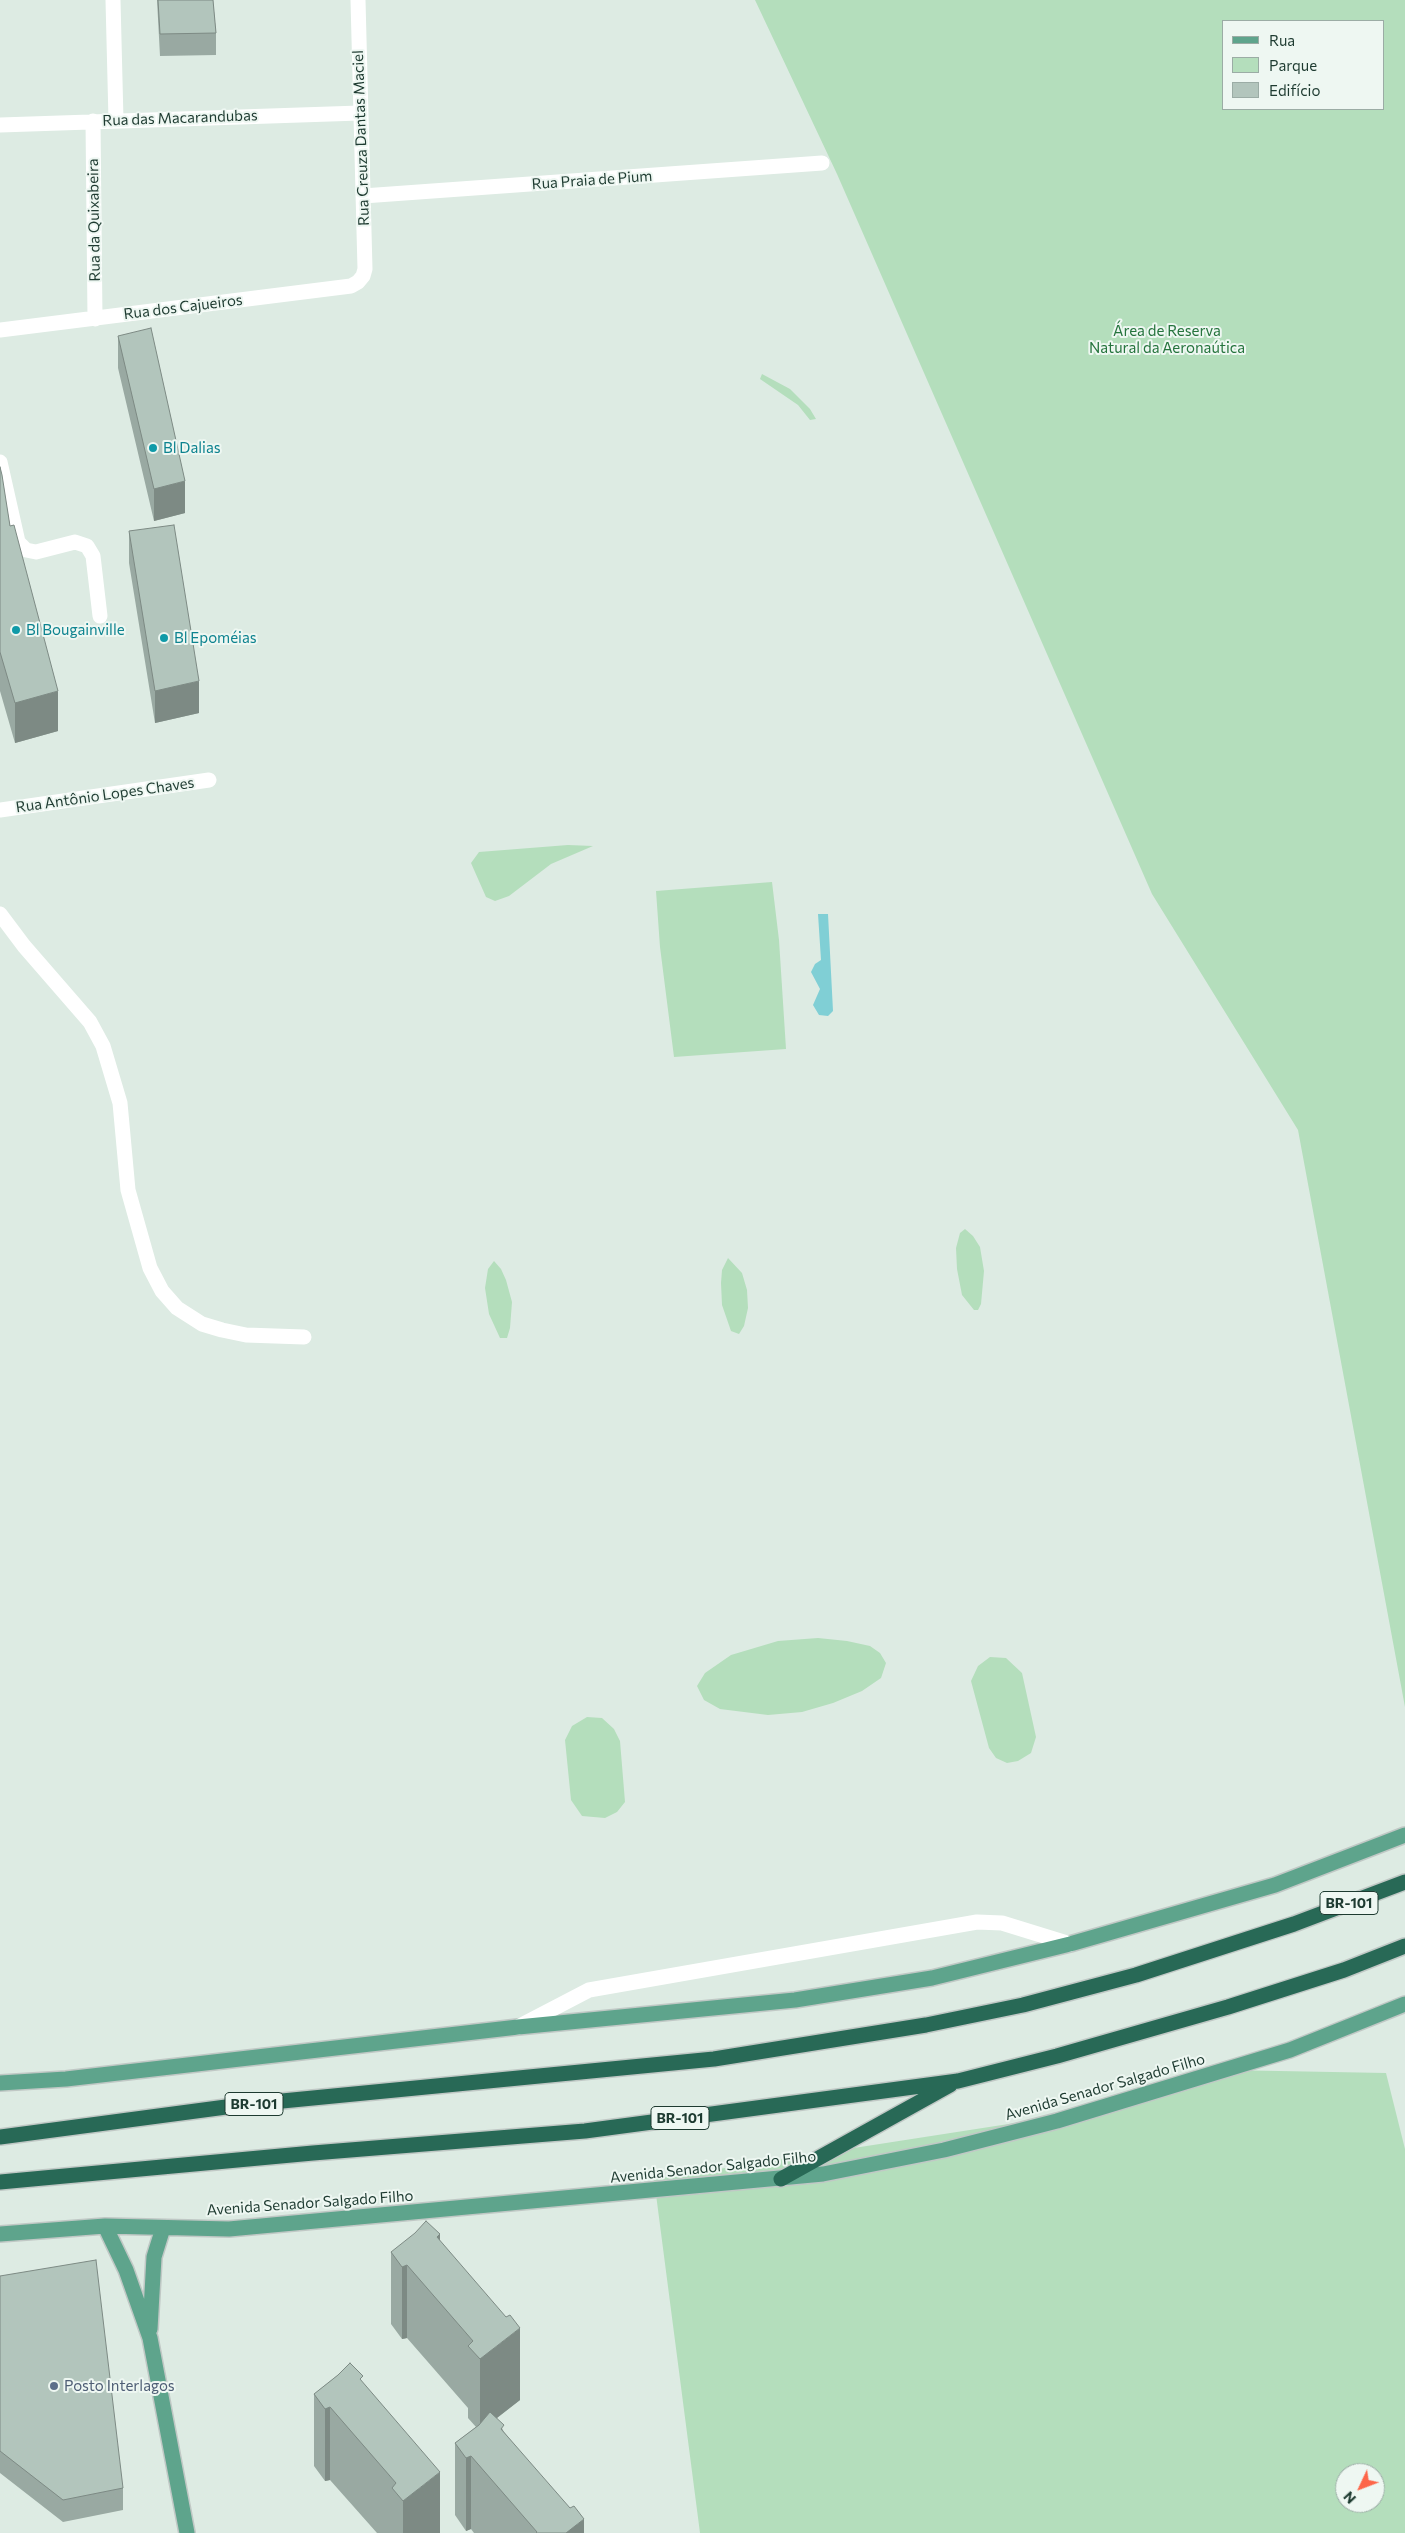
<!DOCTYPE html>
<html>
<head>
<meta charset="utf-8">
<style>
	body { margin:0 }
	#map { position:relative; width:1405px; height:2533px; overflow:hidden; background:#ddebe3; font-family:Commissioner,sans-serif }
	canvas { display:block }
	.legend { position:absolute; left:1222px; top:20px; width:162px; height:90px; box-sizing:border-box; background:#eef7f2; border:1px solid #9baca5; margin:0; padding:6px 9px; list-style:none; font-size:15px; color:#1e3b31 }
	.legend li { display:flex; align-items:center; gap:10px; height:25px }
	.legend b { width:25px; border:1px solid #9baca5 }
	.north { position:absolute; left:1335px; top:2463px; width:50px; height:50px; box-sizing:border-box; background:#eef7f2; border:1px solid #9baca5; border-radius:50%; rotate:227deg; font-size:14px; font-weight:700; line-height:20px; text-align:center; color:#1e3b31 }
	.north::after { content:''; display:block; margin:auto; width:18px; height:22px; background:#fd6649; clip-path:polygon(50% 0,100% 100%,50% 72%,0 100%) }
</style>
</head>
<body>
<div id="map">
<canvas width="1405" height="2533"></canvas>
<ul class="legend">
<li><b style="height:6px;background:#5ea48c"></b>Rua</li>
<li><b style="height:14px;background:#b4debc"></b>Parque</li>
<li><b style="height:14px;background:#b2c5bc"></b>Edifício</li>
</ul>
<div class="north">N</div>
</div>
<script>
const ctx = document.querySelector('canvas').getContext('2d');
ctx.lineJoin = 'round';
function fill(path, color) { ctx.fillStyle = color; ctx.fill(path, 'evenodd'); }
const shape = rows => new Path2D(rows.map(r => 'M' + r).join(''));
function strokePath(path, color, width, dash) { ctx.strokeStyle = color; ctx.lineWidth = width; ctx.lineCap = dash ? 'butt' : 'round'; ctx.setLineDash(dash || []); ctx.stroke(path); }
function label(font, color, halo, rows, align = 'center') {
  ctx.font = font + ' Commissioner,sans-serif'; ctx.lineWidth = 4; ctx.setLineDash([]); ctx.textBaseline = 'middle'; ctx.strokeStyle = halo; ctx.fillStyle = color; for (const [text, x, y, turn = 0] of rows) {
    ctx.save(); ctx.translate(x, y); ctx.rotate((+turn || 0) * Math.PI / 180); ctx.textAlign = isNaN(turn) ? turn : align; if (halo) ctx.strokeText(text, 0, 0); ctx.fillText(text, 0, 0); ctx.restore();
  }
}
fill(shape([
	[755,0,1405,0,1405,1707,1298,1130,1152,894,837,174],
	[1224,21,1384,21,1384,109,1224,109],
	[762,374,790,389,810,409,816,419,810,420,798,405,760,379],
	[568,845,593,846,551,864,509,896,495,901,486,897,471,863,479,852],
	[772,882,779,940,786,1049,674,1057,660,947,656,891],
	[965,1229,973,1236,980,1247,984,1271,981,1304,978,1310,974,1310,962,1295,957,1269,956,1248,960,1233],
	[728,1258,742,1273,747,1290,748,1308,744,1326,739,1334,731,1331,722,1305,721,1283,722,1270],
	[494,1261,501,1269,506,1280,512,1302,510,1328,507,1338,500,1338,489,1314,485,1288,488,1269],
	[818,1638,847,1641,870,1646,880,1653,886,1663,881,1678,862,1691,833,1703,802,1712,768,1715,720,1709,704,1700,697,1686,705,1673,731,1655,778,1641],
	[990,1657,1006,1658,1022,1673,1036,1737,1031,1753,1018,1761,1007,1763,996,1758,989,1748,971,1681,978,1666],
	[587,1717,602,1718,614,1729,620,1741,625,1802,617,1812,605,1818,582,1816,571,1800,565,1740,572,1726],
	[1225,2070,1386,2073,1405,2149,1405,2533,700,2533,654,2179,1060,2116],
	[1345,2473,1375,2473,1375,2503,1345,2503]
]), '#b4debc');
fill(shape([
	[818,914,828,914,833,1011,828,1016,819,1015,813,1005,820,989,811,972,815,964,821,960]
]), '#80cfd5');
const major = shape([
	[0,2083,66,2079,518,2027,795,2000,932,1978,1070,1944,1275,1885,1405,1835],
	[105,2226,126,2270,150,2338,187,2533],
	[0,2234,105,2226,229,2229,823,2174,944,2150,1057,2121,1290,2050,1405,2004],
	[150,2329,154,2257,163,2228]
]);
const highway = shape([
	[0,2137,241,2105,714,2059,926,2025,1023,2005,1136,1975,1294,1924,1405,1882],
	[781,2179,950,2085],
	[0,2182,313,2153,585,2131,958,2081,1057,2056,1228,2007,1344,1970,1405,1946]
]);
strokePath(major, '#c0c8c5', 18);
strokePath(highway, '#c0c8c5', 18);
strokePath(shape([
	[113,0,116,120],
	[93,121,95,319],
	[0,125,360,113],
	[363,196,822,163],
	[0,330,351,286,358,282,363,276,365,269,358,0],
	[0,462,18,542,26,550,36,552,75,542,87,546,93,556,100,616],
	[0,810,209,780],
	[0,914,24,946,90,1022,103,1046,120,1103,128,1190,150,1268,162,1291,177,1308,202,1324,222,1330,246,1335,304,1337],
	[518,2027,589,1990,977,1922,1002,1923,1070,1944]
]), '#fff', 15);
strokePath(major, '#5ea48c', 15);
strokePath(highway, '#286956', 15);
fill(shape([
	[157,0,213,0,216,33,216,55,160,56],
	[118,336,185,513,154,521,118,368],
	[0,467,10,526,58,731,15,743,0,691],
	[129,531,199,713,155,723,129,563],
	[440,2241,520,2400,497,2418,504,2432,584,2533,474,2533,471,2529,466,2531,455,2515,455,2443,476,2427,468,2418,468,2408,407,2338,402,2339,391,2324,391,2252],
	[0,2276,123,2488,123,2510,63,2522,0,2473],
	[338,2375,363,2383,440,2533,377,2533,330,2480,325,2481,314,2466,314,2394]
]), '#99a9a2');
fill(shape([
	[185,481,185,513,154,521,154,489],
	[199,681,199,713,155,723,155,691],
	[58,691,58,731,15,743,15,703],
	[440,2234,440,2303,437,2237],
	[407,2265,407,2338,402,2339,402,2267],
	[520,2328,520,2400,480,2431,480,2359],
	[330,2407,330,2480,325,2481,325,2409],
	[471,2456,471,2529,466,2531,466,2458],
	[440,2472,440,2533,403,2533,403,2501],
	[584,2519,584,2533,566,2533]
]), '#7d8a84');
const building = shape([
	[158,0,213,0,216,33,160,34,158,0],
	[151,328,185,481,154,489,118,336,151,328],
	[0,467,2,475,10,526,14,525,58,691,15,703,0,652,0,467],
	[174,525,199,681,155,691,129,531,174,525],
	[426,2221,440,2234,437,2237,506,2317,510,2315,520,2328,480,2359,468,2346,473,2341,407,2265,402,2267,391,2252,415,2233,426,2221],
	[96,2260,123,2488,63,2500,0,2451,0,2276,96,2260],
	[350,2363,363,2376,360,2379,440,2472,403,2501,392,2488,396,2483,330,2407,325,2409,314,2394,338,2375,350,2363],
	[490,2412,504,2425,501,2429,570,2508,574,2506,584,2519,566,2533,536,2533,537,2532,471,2456,466,2458,455,2443,479,2425,490,2412]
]);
fill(building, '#b2c5bc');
strokePath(building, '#7d8a84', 1);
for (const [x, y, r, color] of [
	[153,448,5,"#0f9aa8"],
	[16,630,5,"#0f9aa8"],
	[164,638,5,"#0f9aa8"],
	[54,2386,5,"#5c6f8a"]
]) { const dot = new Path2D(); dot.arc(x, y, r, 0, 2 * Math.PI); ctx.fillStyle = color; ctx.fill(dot); strokePath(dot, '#eef7f2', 2); }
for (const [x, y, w] of [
	[1349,1903,58],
	[254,2104,58],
	[680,2118,58]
]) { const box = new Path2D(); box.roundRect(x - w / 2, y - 11.5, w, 23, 4); ctx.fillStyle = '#eef7f2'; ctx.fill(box); strokePath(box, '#1e3b31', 1); }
label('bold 14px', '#1e3b31', null, [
	["BR-101",1349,1903],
	["BR-101",254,2104],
	["BR-101",680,2118]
]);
label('15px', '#1e3b31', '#eef7f2', [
	["Rua das Macarandubas",180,118,-2],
	["Rua Creuza Dantas Maciel",361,138,-92],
	["Rua Praia de Pium",592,180,-4],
	["Rua da Quixabeira",94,220,-91],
	["Rua dos Cajueiros",183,307,-7],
	["Rua Antônio Lopes Chaves",105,795,-8],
	["Avenida Senador Salgado Filho",1105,2087,-16],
	["Avenida Senador Salgado Filho",713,2167,-6],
	["Avenida Senador Salgado Filho",310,2203,-4]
]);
label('15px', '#25743d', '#eef7f2', [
	["Área de Reserva",1167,331],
	["Natural da Aeronaútica",1167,348]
]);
label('15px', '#0d838f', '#eef7f2', [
	["Bl Dalias",163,448],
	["Bl Bougainville",26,630],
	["Bl Epoméias",174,638]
], 'left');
label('15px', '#4e5e75', '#eef7f2', [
	["Posto Interlagos",64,2386]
], 'left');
</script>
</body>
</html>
